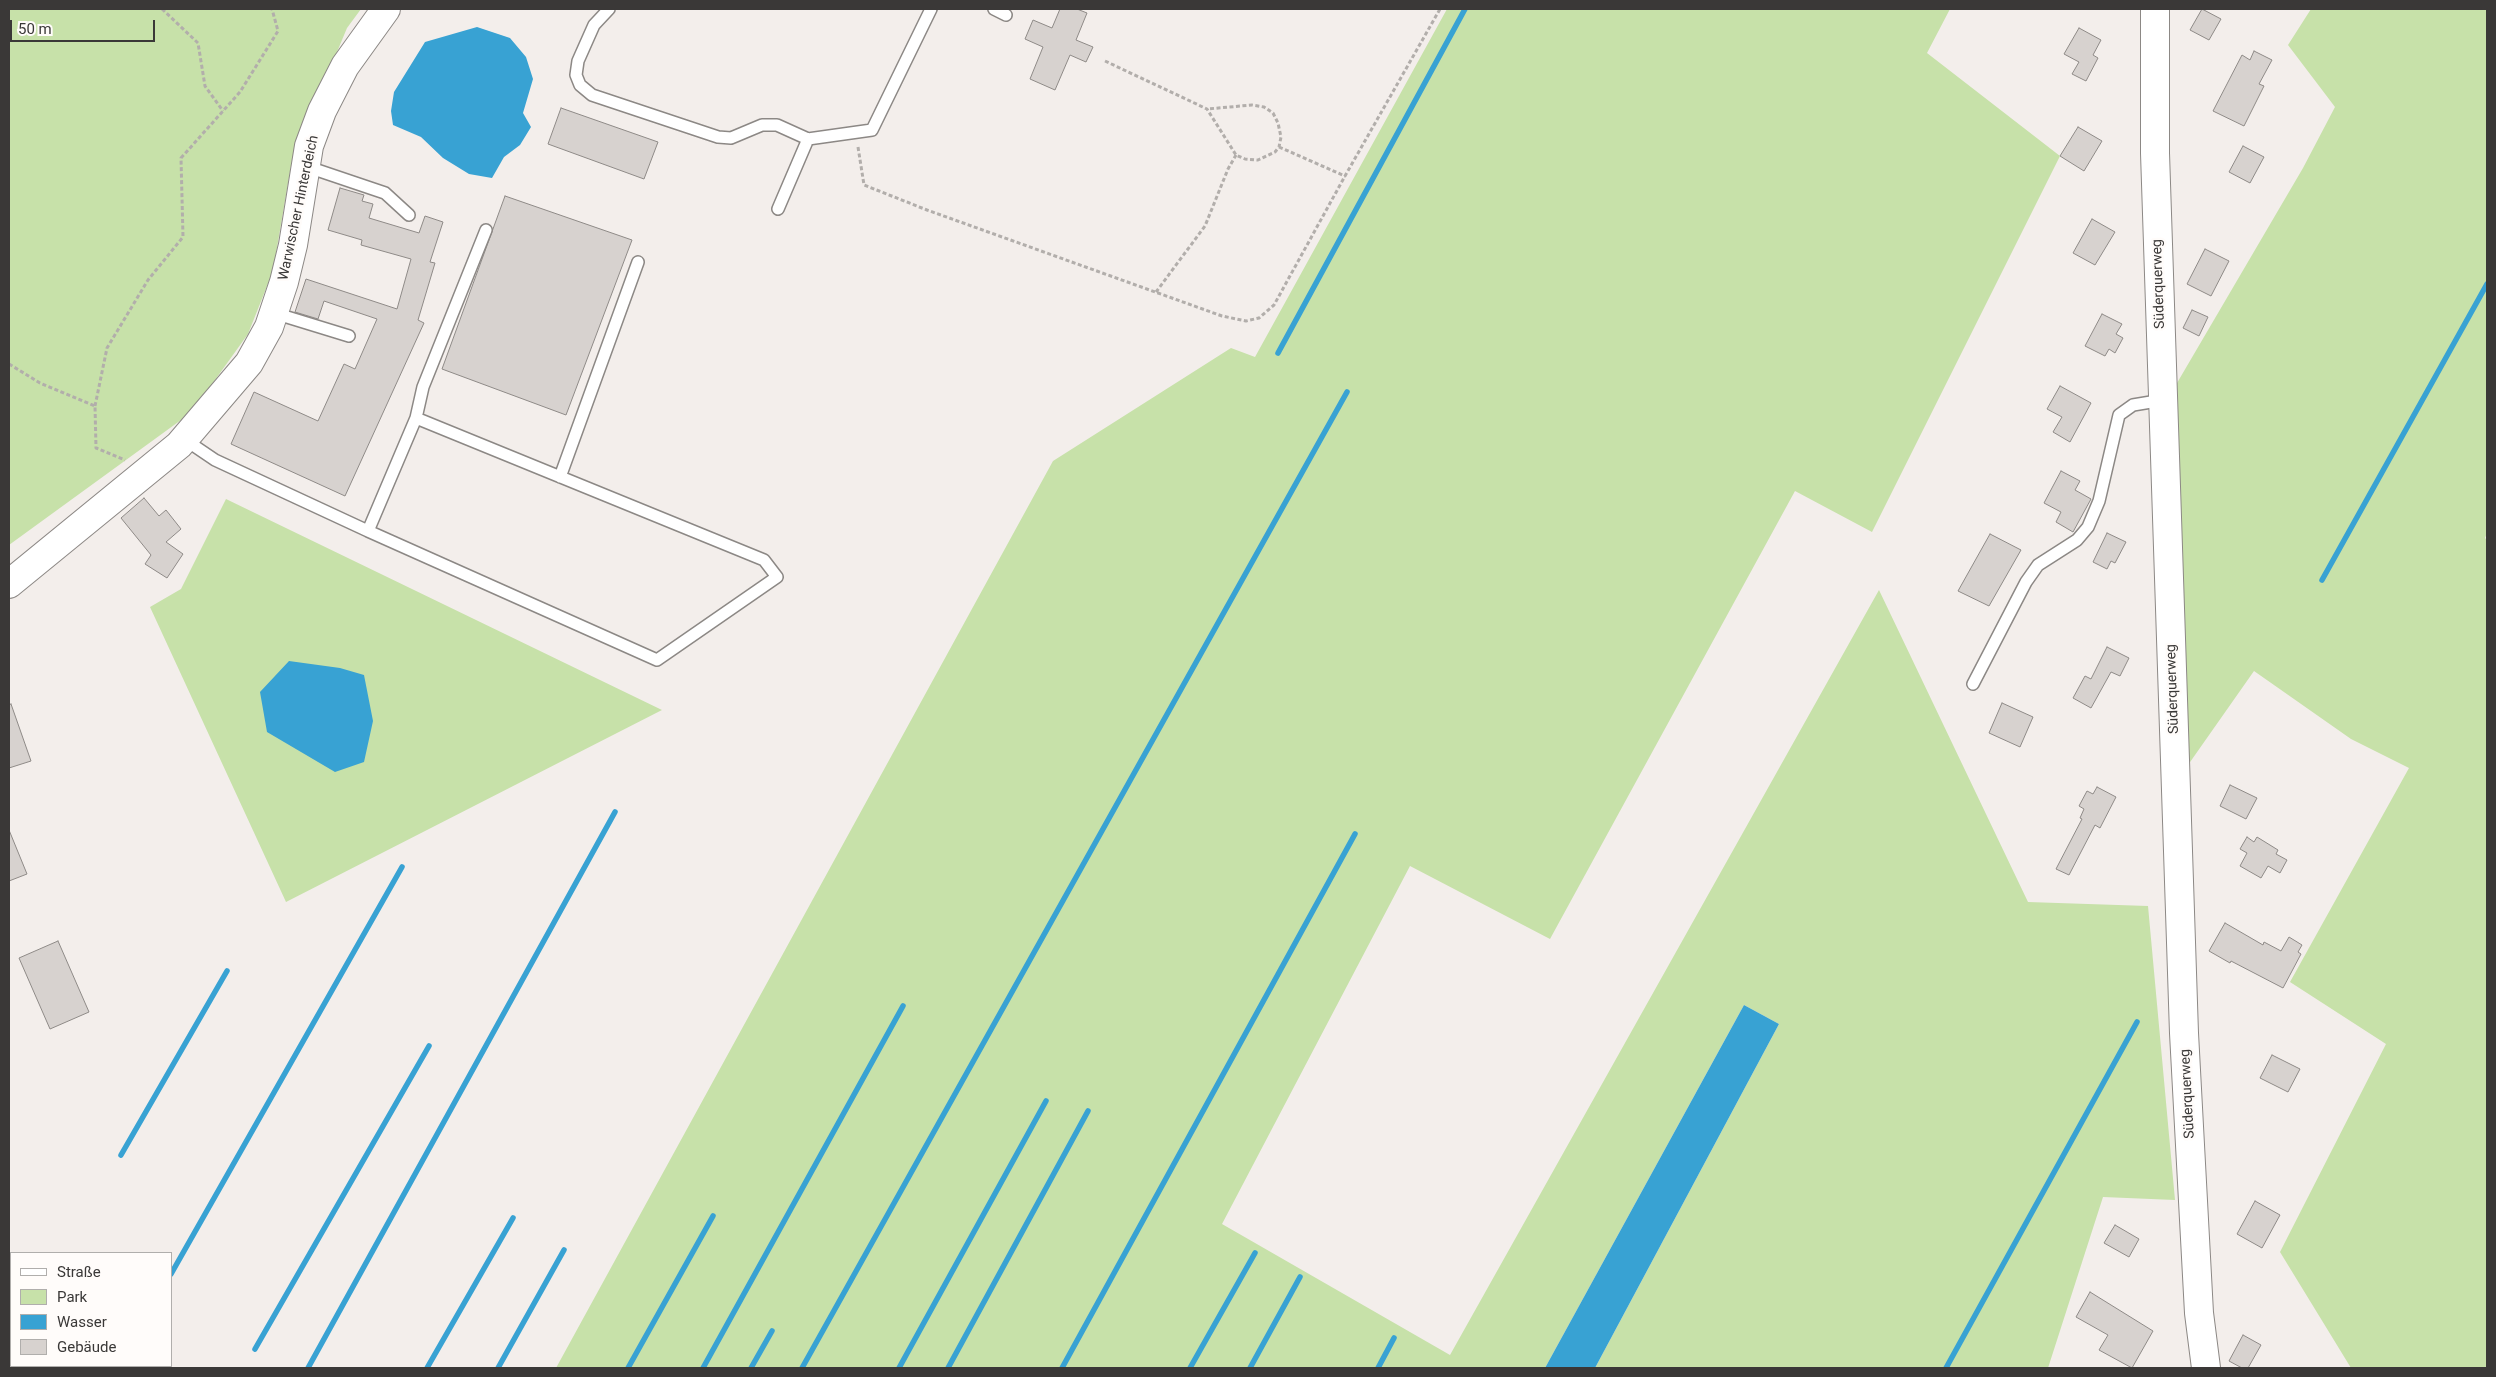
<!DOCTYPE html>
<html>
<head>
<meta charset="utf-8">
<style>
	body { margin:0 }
	#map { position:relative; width:2496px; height:1377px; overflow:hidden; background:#f3eeeb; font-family:Roboto,sans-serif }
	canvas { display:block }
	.frame { position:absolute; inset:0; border:10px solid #3a3837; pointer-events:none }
	.legend { position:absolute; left:10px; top:1252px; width:162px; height:115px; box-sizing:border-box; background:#fffcfa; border:1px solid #b0aeac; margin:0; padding:6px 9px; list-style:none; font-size:15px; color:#3a3837 }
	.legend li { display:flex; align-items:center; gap:10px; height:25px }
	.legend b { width:25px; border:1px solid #b0aeac }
	.scale { position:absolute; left:10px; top:20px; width:145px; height:22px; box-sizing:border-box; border:2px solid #3a3837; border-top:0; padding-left:6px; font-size:15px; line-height:18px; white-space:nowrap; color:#3a3837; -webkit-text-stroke:4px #fffcfa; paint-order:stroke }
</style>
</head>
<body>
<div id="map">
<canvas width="2496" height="1377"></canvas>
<div class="frame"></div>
<ul class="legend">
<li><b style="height:6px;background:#fff"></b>Straße</li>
<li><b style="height:14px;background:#c7e1a9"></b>Park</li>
<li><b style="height:14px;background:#38a2d3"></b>Wasser</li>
<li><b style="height:14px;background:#d7d2cf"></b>Gebäude</li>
</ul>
<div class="scale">50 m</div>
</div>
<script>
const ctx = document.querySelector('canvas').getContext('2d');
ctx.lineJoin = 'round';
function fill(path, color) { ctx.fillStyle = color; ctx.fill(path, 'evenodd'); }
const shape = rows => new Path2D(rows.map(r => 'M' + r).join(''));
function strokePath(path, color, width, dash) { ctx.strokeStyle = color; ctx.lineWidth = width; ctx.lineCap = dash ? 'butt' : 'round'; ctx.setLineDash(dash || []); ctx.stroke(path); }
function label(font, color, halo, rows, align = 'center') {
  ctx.font = font + ' Roboto,sans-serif'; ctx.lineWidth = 5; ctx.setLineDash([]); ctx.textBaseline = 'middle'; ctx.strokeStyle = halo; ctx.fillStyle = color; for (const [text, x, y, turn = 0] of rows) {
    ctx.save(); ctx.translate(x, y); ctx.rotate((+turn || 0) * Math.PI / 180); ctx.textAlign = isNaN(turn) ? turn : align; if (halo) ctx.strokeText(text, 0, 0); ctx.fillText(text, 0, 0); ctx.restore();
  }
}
fill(shape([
	[9,9,361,9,347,28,292,160,273,271,248,334,192,412,9,545],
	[1447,9,1950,9,1927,53,2060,156,1872,532,1795,491,1550,939,1410,866,1222,1224,1450,1355,1879,590,2028,902,2148,906,2175,1200,2103,1197,2048,1368,1595,1368,1779,1024,1744,1005,1545,1368,556,1368,1053,461,1231,348,1255,357],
	[2311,9,2487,9,2487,533,2485,538,2487,540,2487,1368,2351,1368,2280,1252,2386,1044,2290,982,2409,768,2351,739,2254,671,2188,765,2177,383,2303,168,2335,107,2288,45],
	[226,499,662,710,286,902,150,607,181,589]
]), '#c7e1a9');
fill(shape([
	[477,27,510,38,526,57,533,79,523,113,531,127,520,145,504,157,492,178,469,174,443,158,421,137,393,125,391,111,394,92,425,42],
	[289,661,340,668,364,675,373,721,364,762,335,772,267,732,260,692],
	[1744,1005,1779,1024,1595,1368,1545,1368]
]), '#38a2d3');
strokePath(shape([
	[1278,353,1465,9],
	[2322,580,2487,284],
	[121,1155,227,971],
	[171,1274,402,867],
	[255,1349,429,1046],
	[120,1368,121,1366],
	[308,1368,615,812],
	[427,1368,513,1218],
	[498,1368,564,1250],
	[628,1368,713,1216],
	[703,1368,903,1006],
	[751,1368,772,1331],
	[802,1368,1347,392],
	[899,1368,1046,1101],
	[948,1368,1088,1111],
	[1062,1368,1355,834],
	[1190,1368,1255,1253],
	[1250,1368,1300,1277],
	[1378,1368,1394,1338],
	[1946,1368,2137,1022]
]), '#38a2d3', 5.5);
const building = shape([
	[1060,9,1077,9,1087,13,1076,40,1093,47,1086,62,1070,55,1055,90,1030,79,1043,47,1025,39,1033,20,1052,28,1060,9],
	[2202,9,2221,19,2209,40,2190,30,2202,9],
	[2079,28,2101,40,2093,55,2098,58,2086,81,2072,74,2079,62,2064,54,2079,28],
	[2254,51,2272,60,2259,84,2264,86,2244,126,2213,111,2242,55,2250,60,2254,51],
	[561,108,658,142,644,179,548,144,561,108],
	[2078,127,2102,141,2084,171,2060,156,2078,127],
	[2243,146,2264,157,2250,183,2229,172,2243,146],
	[340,188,364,195,362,201,373,204,369,218,419,233,425,216,443,222,430,262,435,263,418,320,424,323,345,496,231,444,254,392,318,421,344,364,355,369,377,319,324,301,318,319,295,312,306,279,397,309,411,259,361,245,362,240,328,230,340,188],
	[505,196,632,240,566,415,442,369,505,196],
	[2092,219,2115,232,2095,265,2073,253,2092,219],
	[2205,249,2229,261,2211,296,2187,284,2205,249],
	[2192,310,2208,317,2199,336,2183,328,2192,310],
	[2102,314,2122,324,2116,334,2123,338,2115,353,2109,349,2105,356,2085,346,2102,314],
	[2060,386,2091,403,2070,442,2053,432,2062,417,2047,409,2060,386],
	[2061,471,2080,481,2075,490,2091,499,2073,532,2056,522,2061,512,2044,503,2061,471],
	[144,498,159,516,166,510,181,529,166,542,183,554,167,578,145,564,151,555,121,518,144,498],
	[2107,533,2126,542,2115,563,2111,561,2107,569,2093,562,2107,533],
	[1990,534,2021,550,1989,606,1958,591,1990,534],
	[2107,647,2129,658,2120,676,2111,672,2091,708,2073,698,2085,676,2091,679,2107,647],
	[2002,703,2033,717,2020,747,1989,733,2002,703],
	[11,704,31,761,9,768,9,705,11,704],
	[2230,785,2257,798,2246,819,2220,806,2230,785],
	[2097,787,2116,797,2100,828,2095,825,2069,875,2056,869,2082,819,2080,818,2084,809,2079,806,2087,791,2093,794,2097,787],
	[9,830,27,874,9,881,9,830],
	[2247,837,2254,842,2257,837,2278,850,2276,854,2287,860,2280,873,2268,866,2261,878,2240,866,2247,853,2240,849,2247,837],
	[2225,923,2263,945,2264,942,2281,951,2289,937,2302,945,2298,952,2301,954,2283,988,2231,961,2230,963,2209,951,2225,923],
	[58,941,89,1012,50,1029,19,958,58,941],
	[2272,1055,2300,1069,2288,1092,2260,1078,2272,1055],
	[2255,1201,2280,1215,2262,1248,2237,1234,2255,1201],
	[2115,1225,2139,1239,2129,1257,2104,1243,2115,1225],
	[2090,1292,2153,1331,2132,1368,2099,1350,2108,1335,2076,1317,2090,1292],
	[2243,1335,2261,1345,2248,1368,2242,1368,2229,1361,2243,1335]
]);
fill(building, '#d7d2cf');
strokePath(building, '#8e8a87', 1);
const lane = shape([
	[609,9,594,25,578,61,576,75,580,85,592,95,718,137,731,138,762,125,777,125,808,139,778,209],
	[994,9,1006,15],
	[808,139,872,130,931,9],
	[305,166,385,193,409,215],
	[274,313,349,336],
	[184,439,215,460,368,531,416,418,423,387,486,230],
	[560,477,638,262],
	[368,531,657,660,777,577,764,560,416,418],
	[1973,684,2026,582,2038,565,2077,540,2088,527,2099,501,2119,415,2133,405,2163,400]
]);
const secondary = shape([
	[2155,9,2155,153,2184,1033,2199,1313,2206,1368],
	[9,584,179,445,249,363,269,327,284,282,293,245,309,146,322,111,345,66,386,9]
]);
strokePath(lane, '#8c8885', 14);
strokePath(secondary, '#8c8885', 30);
strokePath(shape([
	[162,9,198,43,205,86,223,111],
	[1105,61,1207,109,1236,155,1245,159,1258,160,1275,152,1279,147,1281,137,1278,123,1273,113,1264,107,1252,105,1207,109],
	[858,147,864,185,927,210,1222,316,1246,321,1259,318,1274,305,1345,176],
	[1279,147,1345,176,1440,9],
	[1156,292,1205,226,1228,169,1236,155],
	[9,364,40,383,95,406,96,448,125,460],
	[95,406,107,348,148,280,183,237,181,158,240,92,278,31,272,9]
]), '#b2aeab', 3, [4, 2.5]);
strokePath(lane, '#fff', 11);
strokePath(secondary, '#fff', 28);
label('14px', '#3a3837', '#fffcfa', [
	["Warwischer Hinterdeich",299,208,-78],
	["Süderquerweg",2159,284,-92],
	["Süderquerweg",2173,689,-92],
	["Süderquerweg",2188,1094,-93]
]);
</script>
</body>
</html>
